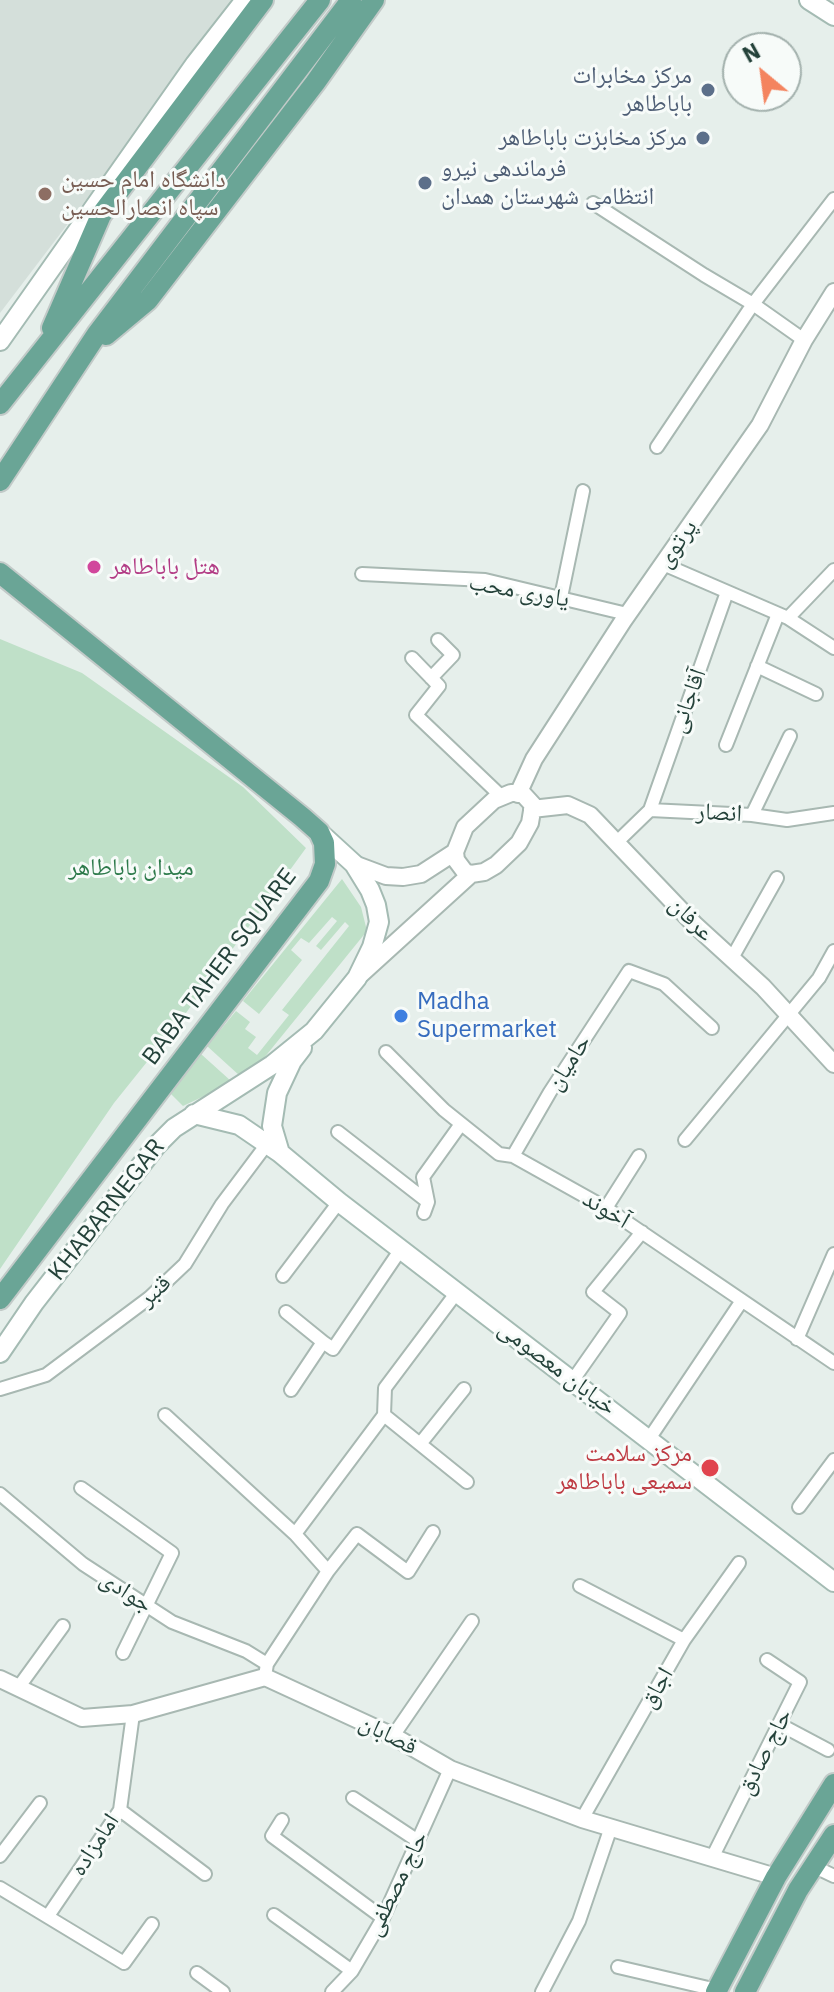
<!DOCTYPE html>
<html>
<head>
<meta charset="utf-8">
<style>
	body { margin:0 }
	#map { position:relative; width:834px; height:1992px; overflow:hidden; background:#e6efeb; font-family:"IBM Plex Sans",sans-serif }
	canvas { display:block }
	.north { position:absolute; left:722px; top:32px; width:80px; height:80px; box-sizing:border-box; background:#f7fbf9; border:2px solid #a3b1ad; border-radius:50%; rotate:331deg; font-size:22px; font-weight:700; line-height:32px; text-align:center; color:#24423a }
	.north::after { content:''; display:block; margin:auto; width:28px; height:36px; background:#f4845f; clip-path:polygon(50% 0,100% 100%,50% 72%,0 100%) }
</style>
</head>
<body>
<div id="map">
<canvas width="834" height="1992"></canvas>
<div class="north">N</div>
</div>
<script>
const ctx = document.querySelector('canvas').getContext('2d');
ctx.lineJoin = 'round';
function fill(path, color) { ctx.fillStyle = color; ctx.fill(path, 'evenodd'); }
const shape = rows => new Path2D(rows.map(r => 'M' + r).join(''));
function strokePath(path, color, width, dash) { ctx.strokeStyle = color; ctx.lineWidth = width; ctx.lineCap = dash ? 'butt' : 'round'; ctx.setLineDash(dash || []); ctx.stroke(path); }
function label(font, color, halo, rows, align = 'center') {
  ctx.font = font + ' "IBM Plex Sans","Noto Naskh Arabic",sans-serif'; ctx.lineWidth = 6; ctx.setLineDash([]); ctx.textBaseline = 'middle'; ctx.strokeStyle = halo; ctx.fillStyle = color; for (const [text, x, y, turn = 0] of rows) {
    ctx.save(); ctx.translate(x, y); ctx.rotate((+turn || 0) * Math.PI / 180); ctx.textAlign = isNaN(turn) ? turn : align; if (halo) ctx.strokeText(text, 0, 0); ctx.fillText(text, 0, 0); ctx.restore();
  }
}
fill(shape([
	[0,0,238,0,0,313]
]), '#d4dfda');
fill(shape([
	[0,639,82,673,243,787,306,848,183,1017,114,1103,0,1269],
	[342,879,361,907,367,931,251,1074,183,1106,170,1093,201,1054,231,1081,240,1076,207,1046,236,1011,250,1022,245,1029,256,1037,248,1048,257,1055,289,1015,282,1010,349,926,345,922,321,950,316,946,337,921,332,917,309,943,301,938,291,950,302,960,259,1014,243,1001]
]), '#bfe0c8');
const minor = shape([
	[593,203,704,275,753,304,804,340],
	[657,447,753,304,834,199],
	[663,564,788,618,834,648],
	[362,574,485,580,627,614],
	[561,597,583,491],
	[788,618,834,570],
	[412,658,439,686,416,715,502,797],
	[757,666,816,694],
	[431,678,453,655,438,640],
	[726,745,778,614],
	[650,810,752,815,787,820,834,813],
	[752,815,790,736],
	[617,842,650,810,727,592],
	[732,958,777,878],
	[386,1052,444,1110,499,1154,513,1156,606,1208,834,1363],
	[338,1132,428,1202],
	[685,1140,819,978,834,951],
	[513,1156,550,1092,629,971,664,984,712,1028],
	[606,1208,639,1156],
	[424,1213,428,1202,423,1177,461,1124],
	[283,1276,339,1202],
	[286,1312,323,1342],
	[797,1339,834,1254],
	[573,1380,620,1313,593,1292,642,1232],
	[0,1389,46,1375,149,1298,185,1264,222,1204,267,1144],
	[291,1390,323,1342,333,1349,401,1249],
	[165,1415,295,1534,328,1571],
	[384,1415,385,1388,457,1292],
	[384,1415,467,1482],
	[649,1439,741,1302],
	[420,1444,464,1389],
	[81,1488,172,1553,123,1653],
	[0,1494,83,1564,172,1622,246,1651,267,1664],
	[799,1507,834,1460],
	[295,1534,384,1415],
	[580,1586,684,1640],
	[266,1670,267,1664,328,1571,357,1534,408,1572,433,1532],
	[18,1688,63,1626],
	[779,1724,828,1750],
	[393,1736,472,1621],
	[353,1798,418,1841],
	[120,1810,205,1874],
	[582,1819,684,1640,739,1563],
	[282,1820,272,1836,383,1918],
	[0,1856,40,1803],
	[712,1858,800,1682,767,1660],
	[813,1866,834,1876],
	[0,1888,124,1963,152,1924],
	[274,1915,352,1971],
	[48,1916,120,1810,133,1714],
	[618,1967,717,1990],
	[197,1973,223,1992],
	[332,1992,352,1971,383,1918,450,1769],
	[542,1992,579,1921,611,1827]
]);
const tertiary = shape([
	[511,793,522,793,533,805,530,823,519,843,496,865,484,872,471,874,465,872,456,860,455,852,465,827,494,800,511,793],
	[518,794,534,759,623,621,760,425,804,340,834,292],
	[532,809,568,805,590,815,695,925,763,987,834,1064],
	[354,864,386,876,403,877,421,874,455,852],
	[361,974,471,874],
	[0,1679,82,1718,133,1714,265,1677,393,1736,450,1769,582,1819,776,1877]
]);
const secondary = shape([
	[809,0,834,16],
	[0,341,195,64,245,0],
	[194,1114,239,1125,280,1153,339,1202,834,1582],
	[280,1153,272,1126,277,1093,292,1061,302,1048],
	[0,1353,34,1303,156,1146,174,1128,272,1065,314,1031,357,978,372,947,379,922,376,905,370,890,354,864,319,832]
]);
const primary = shape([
	[52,328,101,215,263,0],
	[106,335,148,300,315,83,374,0],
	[0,404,320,0],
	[0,481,97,334,351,0],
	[0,573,302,817,319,832,324,843,325,864,319,881,0,1299],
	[716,1992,776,1877,834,1784],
	[745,1992,798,1890,834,1835]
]);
strokePath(minor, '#a8b8b2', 16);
strokePath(tertiary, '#a8b8b2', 20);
strokePath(secondary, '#a4bbb3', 22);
strokePath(primary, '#c2cac8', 24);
strokePath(minor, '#fff', 12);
strokePath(tertiary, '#fff', 16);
strokePath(secondary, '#fff', 18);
strokePath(primary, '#6aa596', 20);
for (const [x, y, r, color] of [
	[708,90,8,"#5c6f8a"],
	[703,138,8,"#5c6f8a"],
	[425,183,8,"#5c6f8a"],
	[45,194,8,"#8d6e63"],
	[94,567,8,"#d1479c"],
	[401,1016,8,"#3f7fe0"],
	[710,1468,10,"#e0444e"]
]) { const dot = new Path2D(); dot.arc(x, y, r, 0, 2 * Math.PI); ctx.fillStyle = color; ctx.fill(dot); strokePath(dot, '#f7fbf9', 3); }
label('24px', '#4e5e75', '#f7fbf9', [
	["مرکز مخابرات",692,76],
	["باباطاهر",692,104],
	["مرکز مخابزت باباطاهر",687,138],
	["فرماندهی نیرو",441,169,"left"],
	["انتظامی شهرستان همدان",441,197,"left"]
], 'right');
label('24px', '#785e54', '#f7fbf9', [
	["دانشگاه امام حسین",61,180],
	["سپاه انصارالحسین",61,208]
], 'left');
label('24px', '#24423a', '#f7fbf9', [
	["پرتوی",677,544,-55],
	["یاوری محب",519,591,10],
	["آقاجانی",688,701,-70],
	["انصار",719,813,3],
	["عرفان",691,919,45],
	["BABA TAHER SQUARE",220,967,-53],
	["حامیان",569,1063,-57],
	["KHABARNEGAR",107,1210,-52],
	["آخوند",606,1210,31],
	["قنبر",155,1291,-42],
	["خیابان معصومی",557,1368,37],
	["جوادی",126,1592,33],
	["اجاق",657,1688,-60],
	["قصابان",388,1735,27],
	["حاج صادق",765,1752,-63],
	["امامزاده",95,1845,-57],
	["حاج مصطفی",397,1884,-64]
]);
label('24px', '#b23c85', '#f7fbf9', [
	["هتل باباطاهر",110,567]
], 'left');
label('24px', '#2d7a4b', '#f7fbf9', [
	["میدان باباطاهر",131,868]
]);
label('24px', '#366cbe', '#f7fbf9', [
	["Madha",417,1002],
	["Supermarket",417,1030]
], 'left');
label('24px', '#be3a42', '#f7fbf9', [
	["مرکز سلامت",692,1454],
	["سمیعی باباطاهر",692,1482]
], 'right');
</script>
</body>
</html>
